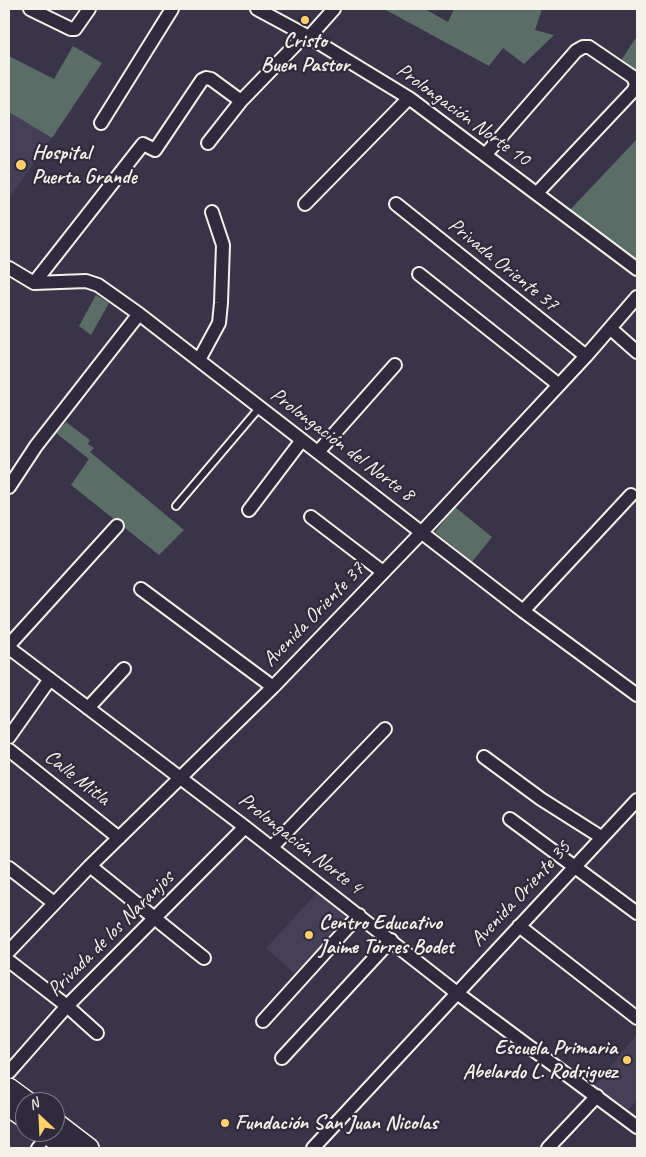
<!DOCTYPE html>
<html>
<head>
<meta charset="utf-8">
<style>
	body { margin:0 }
	#map { position:relative; width:646px; height:1157px; overflow:hidden; background:#393449; font-family:Caveat,sans-serif }
	canvas { display:block }
	.frame { position:absolute; inset:0; border:10px solid #f4f1e8; pointer-events:none }
	.north { position:absolute; left:15px; top:1092px; width:50px; height:50px; box-sizing:border-box; background:#2f2a3d; border:1px solid #7e7a81; border-radius:50%; rotate:335deg; font-size:14px; font-weight:700; line-height:20px; text-align:center; color:#f4f1e8 }
	.north::after { content:''; display:block; margin:auto; width:18px; height:22px; background:#ffd166; clip-path:polygon(50% 0,100% 100%,50% 72%,0 100%) }
</style>
</head>
<body>
<div id="map">
<canvas width="646" height="1157"></canvas>
<div class="frame"></div>
<div class="north">N</div>
</div>
<script>
const ctx = document.querySelector('canvas').getContext('2d');
ctx.lineJoin = 'round';
function fill(path, color) { ctx.fillStyle = color; ctx.fill(path, 'evenodd'); }
const shape = rows => new Path2D(rows.map(r => 'M' + r).join(''));
function strokePath(path, color, width, dash) { ctx.strokeStyle = color; ctx.lineWidth = width; ctx.lineCap = dash ? 'butt' : 'round'; ctx.setLineDash(dash || []); ctx.stroke(path); }
function label(font, color, halo, rows, align = 'center') {
  ctx.font = font + ' Caveat,sans-serif'; ctx.lineWidth = 4.5; ctx.setLineDash([]); ctx.textBaseline = 'middle'; ctx.strokeStyle = halo; ctx.fillStyle = color; for (const [text, x, y, turn = 0] of rows) {
    ctx.save(); ctx.translate(x, y); ctx.rotate((+turn || 0) * Math.PI / 180); ctx.textAlign = isNaN(turn) ? turn : align; if (halo) ctx.strokeText(text, 0, 0); ctx.fillText(text, 0, 0); ctx.restore();
  }
}
fill(shape([
	[9,112,52,138,12,194,9,192],
	[318,892,351,922,299,978,266,948],
	[637,1035,637,1100,628,1110,594,1086]
]), '#454058');
fill(shape([
	[384,9,425,9,448,22,454,9,542,9,535,30,554,35,524,64,503,48,489,66],
	[635,39,637,40,637,74,620,62],
	[73,46,102,63,52,138,9,112,9,56,54,79],
	[637,139,637,261,569,211],
	[96,295,109,303,91,335,79,326],
	[66,422,90,440,88,444,94,448,90,452,184,530,159,555,71,485,89,459,56,433],
	[455,507,492,537,472,562,435,532]
]), '#5a6e67');
const service = shape([
	[176,506,260,407]
]);
const pedestrian = shape([
	[37,1148,48,1135]
]);
const minor = shape([
	[30,9,71,29,75,29,89,9],
	[257,9,309,37,409,98,637,269],
	[309,37,334,9],
	[101,123,172,9],
	[208,143,241,101,305,35],
	[486,154,576,51,583,47,589,47,633,77,636,84,634,90,537,193],
	[305,204,409,98],
	[396,204,586,356],
	[9,268,34,283,86,281,98,285,139,314,523,611,637,695],
	[419,274,559,385],
	[34,283,143,144,155,150,202,80,206,78,211,79,241,101],
	[611,329,637,352],
	[199,360,219,323,221,303,223,245,212,212],
	[318,452,395,365],
	[9,487,36,446,139,314],
	[249,510,302,440],
	[311,517,383,572],
	[141,589,273,687],
	[523,611,631,495],
	[9,645,117,526],
	[9,648,245,827,457,993,637,1127],
	[88,708,124,669],
	[9,737,50,679],
	[9,750,119,838],
	[484,757,541,799,601,837],
	[510,819,637,913],
	[272,847,385,729],
	[90,866,204,958],
	[9,868,54,903],
	[519,926,637,1018],
	[9,951,90,866,273,687,422,532,586,356,637,297],
	[9,961,67,1006,97,1033],
	[263,1021,359,915],
	[282,1058,391,940],
	[9,1072,67,1006,245,827],
	[313,1148,637,800],
	[548,1148,597,1096]
]);
const secondary = shape([
	[9,1088,28,1102],
	[9,1107,25,1118],
	[55,1122,89,1148],
	[44,1132,66,1148]
]);
strokePath(service, '#f4f1e8', 10);
strokePath(pedestrian, '#f4f1e8', 14);
strokePath(minor, '#f4f1e8', 16);
strokePath(secondary, '#f4f1e8', 22);
strokePath(service, '#2f2a3d', 6);
strokePath(pedestrian, '#2f2a3d', 10);
strokePath(minor, '#2f2a3d', 12);
strokePath(secondary, '#2f2a3d', 19);
for (const [x, y, r, color] of [
	[305,20,5,"#ffd166"],
	[21,165,6,"#ffd166"],
	[309,935,5,"#ffd166"],
	[627,1060,5,"#ffd166"],
	[225,1123,5,"#ffd166"]
]) { const dot = new Path2D(); dot.arc(x, y, r, 0, 2 * Math.PI); ctx.fillStyle = color; ctx.fill(dot); strokePath(dot, '#2f2a3d', 2); }
label('bold 21px', '#f4f1e8', '#2f2a3d', [
	["Cristo",305,41,"center"],
	["Buen Pastor",305,65,"center"],
	["Hospital",32,153],
	["Puerta Grande",32,177],
	["Centro Educativo",319,923],
	["Jaime Torres Bodet",319,947],
	["Escuela Primaria",617,1048,"right"],
	["Abelardo L. Rodriguez",617,1072,"right"],
	["Fundación San Juan Nicolas",235,1123]
], 'left');
label('21px', '#f4f1e8', '#2f2a3d', [
	["Prolongación Norte 10",463,115,36],
	["Privada Oriente 37",503,265,39],
	["Prolongación del Norte 8",342,445,37],
	["Avenida Oriente 37",314,615,-46],
	["Calle Mitla",77,778,38],
	["Prolongación Norte 4",300,844,38],
	["Avenida Oriente 35",521,894,-47],
	["Privada de los Naranjos",111,934,-45]
]);
</script>
</body>
</html>
